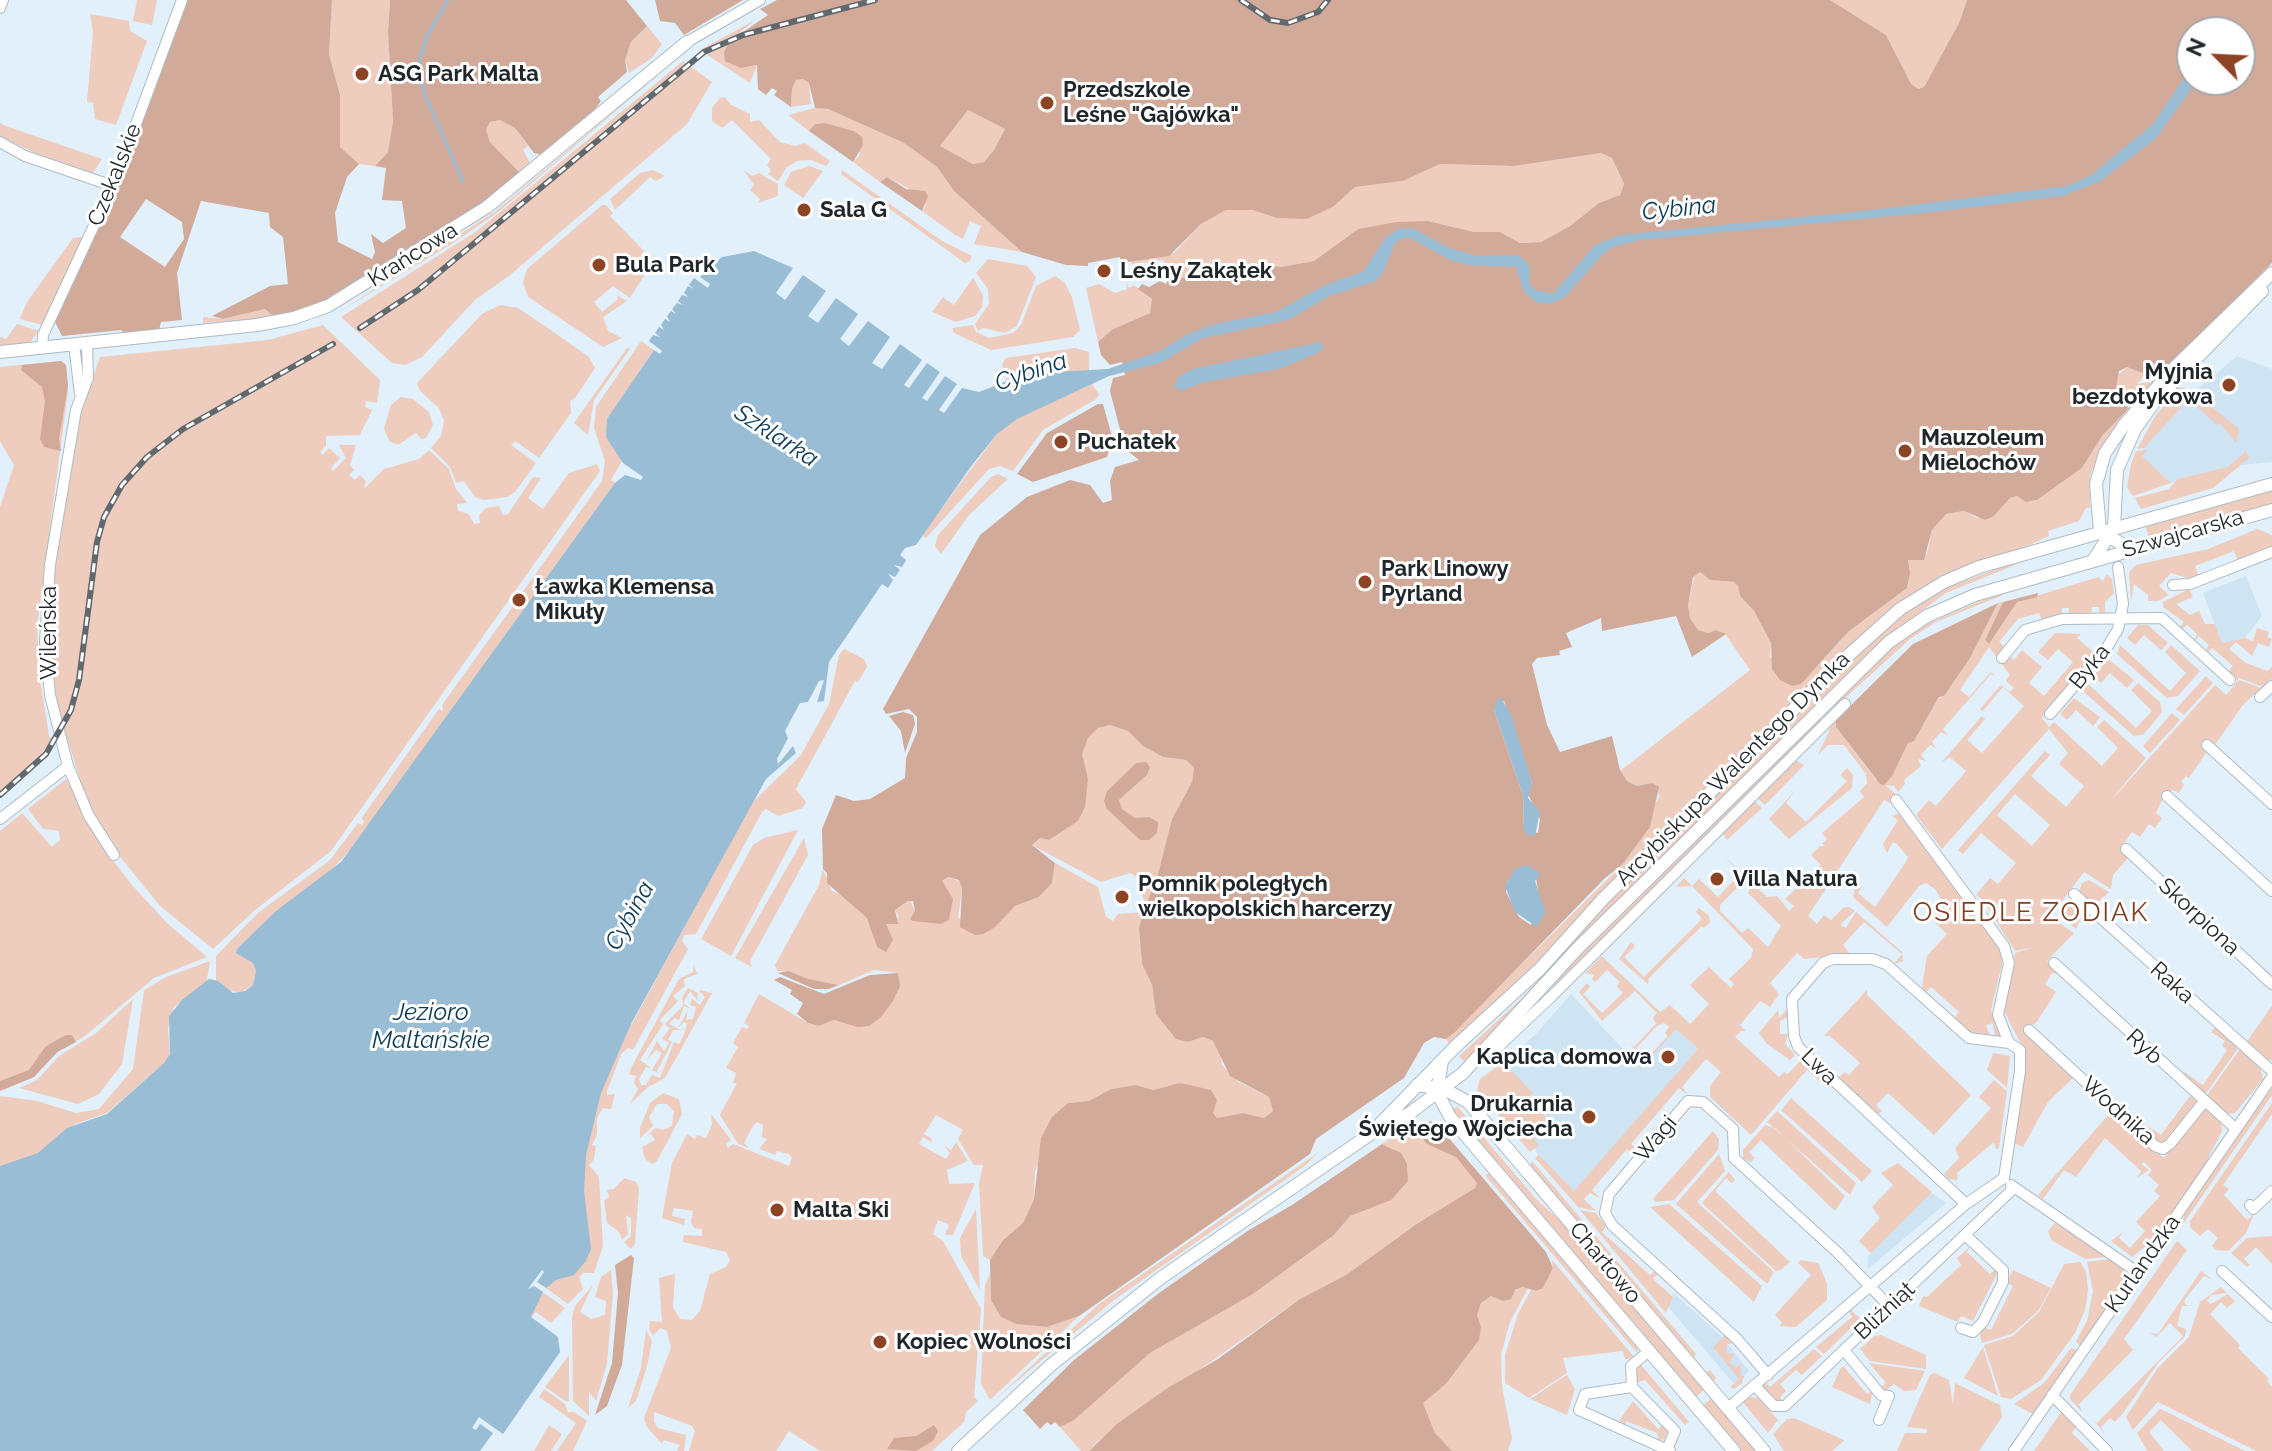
<!DOCTYPE html>
<html>
<head>
<meta charset="utf-8">
<style>
	body { margin:0 }
	#map { position:relative; width:2272px; height:1451px; overflow:hidden; background:#e1f0fa; font-family:Raleway,sans-serif }
	canvas { display:block }
	.north { position:absolute; left:2176px; top:16px; width:80px; height:80px; box-sizing:border-box; background:#fff; border:2px solid #a6a8a9; border-radius:50%; rotate:294deg; font-size:22px; font-weight:700; line-height:32px; text-align:center; color:#202629 }
	.north::after { content:''; display:block; margin:auto; width:28px; height:36px; background:#8d4425; clip-path:polygon(50% 0,100% 100%,50% 72%,0 100%) }
</style>
</head>
<body>
<div id="map">
<canvas width="2272" height="1451"></canvas>
<div class="north">N</div>
</div>
<script>
const ctx = document.querySelector('canvas').getContext('2d');
ctx.lineJoin = 'round';
function fill(path, color) { ctx.fillStyle = color; ctx.fill(path, 'evenodd'); }
const shape = rows => new Path2D(rows.map(r => 'M' + r).join(''));
function strokePath(path, color, width, dash) { ctx.strokeStyle = color; ctx.lineWidth = width; ctx.lineCap = dash ? 'butt' : 'round'; ctx.setLineDash(dash || []); ctx.stroke(path); }
function label(font, color, halo, rows, align = 'center') {
  ctx.font = font + ' Raleway,sans-serif'; ctx.lineWidth = 6; ctx.setLineDash([]); ctx.textBaseline = 'middle'; ctx.strokeStyle = halo; ctx.fillStyle = color; for (const [text, x, y, turn = 0] of rows) {
    ctx.save(); ctx.translate(x, y); ctx.rotate((+turn || 0) * Math.PI / 180); ctx.textAlign = isNaN(turn) ? turn : align; if (halo) ctx.strokeText(text, 0, 0); ctx.fillText(text, 0, 0); ctx.restore();
  }
}
fill(shape([
	[2237,356,2272,369,2272,462,2232,466,2171,483,2140,455,2149,438,2182,402],
	[2246,576,2262,616,2245,638,2222,643,2203,593],
	[1571,994,1641,1068,1676,1028,1698,1049,1572,1196,1539,1157,1514,1103,1529,1090,1503,1062,1536,1034],
	[1927,1190,1946,1203,1868,1269,1868,1256],
	[1674,1293,1723,1338,1749,1371,1734,1384,1665,1303]
]), '#cee4f3');
fill(shape([
	[137,0,157,0,152,25,133,21],
	[332,0,390,0,388,32,393,121,388,152,375,166,359,164,340,147,340,95,329,54],
	[1830,0,1967,0,1959,23,1924,87,1918,89,1911,85,1886,35],
	[90,14,129,21,130,31,147,41,116,125,95,119,93,103,87,102,93,32],
	[755,20,730,41,741,68,757,65,750,83,700,50],
	[647,26,662,44,652,58,629,73,625,60,631,42],
	[683,61,712,82,687,124,510,275,475,300,422,357,405,365,392,363,341,317,477,231],
	[664,70,497,213,453,243,337,313,496,211],
	[803,78,809,83,811,104,791,107,792,89,796,80],
	[725,97,731,105,750,114,750,122,759,120,780,142,795,146,805,143,830,161,826,166,811,160,797,161,787,167,778,181,768,174,771,171,767,165,771,159,732,120,722,128,712,121,712,108,720,98],
	[815,108,828,109,904,143,937,167,954,191,1022,252,974,244,981,226,970,221,963,239,955,235,922,211,926,205,913,191,887,177,880,182,853,162,860,155,854,131,825,123,815,124,809,131,788,115],
	[968,110,1005,129,994,150,984,162,973,164,940,146],
	[500,120,515,128,528,146,523,150,530,163,521,174,490,142,486,130,490,122],
	[0,123,3,125,102,159,93,173,37,154,0,136],
	[1601,153,1612,158,1624,185,1620,195,1599,203,1570,226,1541,242,1520,243,1500,232,1474,232,1428,221,1358,229,1314,261,1281,267,1254,263,1185,278,1170,275,1168,265,1162,260,1132,264,1131,261,1174,253,1201,224,1226,210,1252,210,1277,218,1334,206,1355,187,1403,181,1440,164,1514,166],
	[809,166,823,171,803,198,784,185,791,172],
	[743,169,752,176,759,173,778,184,778,196,758,203,760,199,750,190,754,185],
	[653,170,665,176,656,181,650,177,615,210,610,199,640,173],
	[842,170,942,241,972,256,970,261,965,263,841,174],
	[602,205,606,205,613,213,610,216,644,251,641,255,653,261,630,298,613,286,594,302,602,312,618,299,617,295,627,301,603,317,608,331,622,338,603,347,528,297,523,282,527,269],
	[83,237,42,325,20,319,27,302,73,238],
	[988,259,1027,266,1036,277,1017,326,1005,333,983,328,978,331,975,324,989,304,988,289,976,273],
	[1055,276,1065,283,1072,297,1080,330,1073,337,991,350,954,333,952,328,973,325,976,332,989,338,1013,333,1021,325,1036,286],
	[973,278,983,295,982,307,975,316,956,322,932,312,943,297,954,305],
	[1126,282,1129,288,1134,285,1151,299,1154,306,1150,313,1113,329,1098,342,1086,288,1099,284,1115,293,1127,289],
	[500,305,518,308,542,324,589,357,595,368,575,398,570,401,571,413,539,458,515,441,511,445,536,463,515,492,507,497,484,500,475,497,464,481,456,483,450,467,431,448,441,436,444,421,439,408,420,391,417,383,482,314],
	[265,309,275,318,203,323,203,317,223,319],
	[17,324,39,331,30,342,0,348,0,337,6,339],
	[323,325,380,380,377,403,366,401,365,407,372,410,360,435,326,436,326,446,320,452,323,455,329,448,340,458,331,468,333,471,346,458,339,445,356,445,350,465,354,470,349,475,355,480,360,475,366,481,364,489,384,469,419,459,429,450,449,469,456,489,467,503,457,504,458,511,469,514,474,524,480,523,479,515,486,508,499,506,503,515,508,514,533,477,541,478,528,498,543,509,569,473,597,464,600,471,331,851,255,910,213,949,160,906,117,853,86,799,54,696,49,627,53,576,79,416,100,357,268,340],
	[641,341,654,350,640,370,611,445,623,459,611,480,615,483,362,837,322,880,276,911,243,955,253,963,256,971,253,985,240,993,224,989,216,981,216,956,258,913,330,860,358,823,362,825,364,821,361,819,439,709,443,711,442,705,516,602,520,604,522,600,519,597,602,481,605,461,594,428,596,407],
	[627,348,630,349,594,400,588,435,574,423],
	[1075,348,1089,352,1089,371,1007,381,1002,364,1006,358],
	[61,361,66,365,68,391,37,627,40,680,49,735,52,740,31,767,0,791,0,507,14,465,0,441,0,367],
	[2127,367,2147,373,2137,384,2153,381,2154,387,2100,449,2090,476,2090,508,2086,508,2079,521,2048,531,2049,536,2025,547,1931,583,1877,620,1524,978,1450,1046,1446,1039,1623,864,1650,827,1654,805,1660,796,1652,783,1637,786,1627,781,1620,771,1750,670,1726,635,1717,630,1708,633,1697,630,1690,618,1688,605,1695,573,1700,572,1710,580,1735,582,1738,586,1740,596,1754,611,1771,643,1770,657,1818,666,1848,632,1907,588,1910,573,1908,560,1927,554,1932,530,1946,514,1964,511,1977,518,1994,516,2010,498,2017,496,2026,502,2037,500,2082,468,2102,436,2127,410,2126,393,2116,388,2115,378],
	[1092,384,1099,394,1096,399,1043,430,1013,471,1000,466,989,469,926,538,922,535,997,434,1017,418],
	[2176,388,2185,388,2195,397,2191,402,2188,400,2144,448,2137,449,2156,415,2177,391],
	[401,397,413,399,429,412,433,425,426,438,421,439,416,433,398,445,389,441,384,428,391,405],
	[2201,398,2239,429,2236,443,2220,423,2217,425,2195,405],
	[2147,450,2142,456,2171,483,2133,496,2127,487,2131,464,2136,451],
	[2246,451,2249,458,2213,488,2141,509,2135,498,2169,489,2178,479,2228,467],
	[998,474,1008,479,969,515,941,554,935,546,938,535,991,477],
	[2272,490,2272,504,2149,538,2145,524],
	[2257,529,2272,535,2272,548,2238,561,2234,551,2195,566,2199,577,2190,579,2171,573,2159,586,2169,595,2158,601,2148,601,2148,595,2134,584,2131,601,2129,572,2136,565,2208,549],
	[2017,561,2015,565,1946,593,1885,638,1559,961,1466,1063,1459,1056,1521,999,1613,898,1861,650,1908,610,1944,589],
	[2107,574,2112,579,2114,593,2105,602,2105,615,2099,615,2099,607,2092,607,2091,615,2069,615,2069,608,2062,608,2062,615,2042,621,2039,613,2018,619,1999,642,2005,647,1998,655,2004,660,2008,655,2014,660,2022,650,2042,667,2029,683,2044,696,2073,662,2058,649,2048,660,2038,652,2055,633,2081,634,2077,638,2097,655,2042,718,2049,727,2054,722,2102,766,2118,748,2097,727,2104,720,2146,758,2106,806,2215,685,2226,695,2239,680,2261,688,2243,705,2214,746,2207,740,2203,746,2206,753,2189,778,2186,776,2181,782,2184,785,2179,793,2173,790,2164,796,2156,813,2162,818,2155,828,2149,824,2140,837,2132,832,2124,843,2129,857,2113,875,2111,889,2084,872,2050,917,2074,933,2047,961,2063,975,2052,973,2045,984,2056,992,2036,1023,2023,1029,2057,1065,2059,1063,2164,1158,2200,1111,2210,1110,2221,1122,2222,1131,2203,1168,2146,1250,2143,1248,2132,1257,2111,1241,2123,1232,2119,1238,2130,1248,2145,1231,2136,1222,2160,1196,2154,1191,2159,1185,2148,1175,2152,1170,2144,1162,2141,1164,2149,1170,2137,1178,2141,1171,2105,1138,2076,1177,2064,1170,2043,1199,2038,1195,2110,1113,2073,1078,2048,1102,2023,1147,2014,1143,2026,1054,2004,1011,2015,953,2034,947,2015,951,1983,900,1976,895,1990,878,1998,884,2016,863,1981,833,1963,854,1958,850,2045,751,2050,755,2031,776,2066,807,2084,786,2059,764,2068,753,2049,729,1942,849,1916,815,1929,800,1936,806,1966,771,1950,757,1941,763,1982,716,1985,719,1967,740,1982,753,2024,706,2003,687,1983,711,1980,709,2001,685,2010,692,2014,688,2006,681,2010,675,1989,647,1960,690,1969,697,1991,672,1995,676,1991,674,1943,729,1948,735,1941,732,1932,742,1936,748,1930,745,1921,755,1926,761,1918,759,1921,766,1904,780,1905,784,1898,792,1894,786,1885,785,1896,794,1890,801,1892,804,1884,800,1808,916,1817,924,1824,915,1831,920,1843,908,1849,907,1855,911,1840,925,1846,928,1856,912,1902,952,1903,961,1894,964,1902,954,1864,922,1843,945,1850,954,1804,959,1797,953,1770,983,1779,994,1770,1007,1760,1001,1740,1025,1746,1031,1741,1031,1735,1037,1779,1077,1784,1072,1788,1074,1802,1059,1827,1083,1825,1086,1807,1070,1751,1135,1710,1097,1710,1086,1721,1072,1706,1059,1682,1087,1688,1095,1679,1088,1631,1144,1640,1152,1636,1156,1627,1149,1592,1190,1600,1198,1590,1193,1584,1199,1596,1211,1578,1207,1535,1158,1539,1155,1574,1191,1698,1049,1676,1029,1641,1069,1639,1066,1668,1036,1665,1033,1669,1027,1664,1023,1657,1026,1636,1048,1640,1053,1637,1053,1629,1042,1634,1047,1656,1024,1653,1018,1657,1013,1635,991,1602,1021,1579,992,1587,983,1590,987,1583,994,1602,1013,1623,993,1617,986,1620,982,1607,970,1595,982,1592,979,1594,975,1585,973,1602,956,1660,1012,1670,1005,1690,1024,1709,1004,1690,985,1709,967,1731,988,1734,984,1729,979,1751,958,1753,949,1692,886,1676,887,1684,878,1692,886,1699,879,1718,897,1735,879,1741,889,1738,887,1720,905,1720,911,1742,933,1748,928,1768,947,1781,926,1748,893,1751,885,1725,857,1767,897,1777,896,1789,911,1794,906,1785,899,1821,865,1811,855,1820,846,1826,846,1822,844,1827,839,1822,833,1864,797,1860,791,1867,783,1866,774,1844,745,1828,745,1818,755,1830,729,1828,726,1836,720,1836,727,1876,780,1889,779,1908,743,1915,739,1939,698,1944,696,1970,658,1998,603,2003,602,1985,640,1989,644,2017,602,2098,577,2103,581],
	[2015,794,2050,825,2032,846,1997,815],
	[2189,589,2193,597,2176,604,2190,615,2199,611,2205,624,2215,624,2222,643,2245,638,2253,641,2257,628,2269,632,2267,637,2272,639,2269,647,2258,643,2252,656,2236,642,2229,649,2246,663,2267,671,2272,667,2272,679,2263,687,2239,678,2231,686,2228,672,2233,666,2212,648,2207,653,2205,651,2209,645,2199,636,2194,642,2197,634,2187,625,2181,630,2179,628,2184,622,2163,607,2163,602],
	[2004,591,2003,595,1936,622,1910,639,1833,709,1837,699,1895,644,1920,627],
	[2138,625,2148,625,2168,643,2161,650,2144,635,2135,645,2127,638],
	[2120,645,2170,691,2186,673,2165,652,2171,645,2200,671,2178,696,2167,698,2117,654],
	[844,649,864,659,867,667,858,682,855,681,796,789,806,802,803,808,778,816,766,809,762,812,696,934,684,935,682,941,688,949,633,1050,628,1048,621,1054,607,1091,607,1095,615,1094,611,1109,603,1108,597,1118,597,1135,592,1145,596,1146,594,1159,589,1165,599,1177,603,1246,594,1273,583,1273,579,1277,583,1289,568,1304,546,1288,585,1211,582,1172,599,1089,624,1029,632,1024,751,804,801,755,829,704,839,655],
	[2108,659,2134,680,2127,688,2110,673,2101,683,2093,676],
	[2206,676,2213,683,2184,715,2176,709],
	[2087,683,2136,728,2152,711,2131,690,2138,683,2160,702,2162,712,2144,734,2134,736,2085,693,2083,688],
	[2074,698,2100,717,2093,726,2076,710,2067,720,2060,714],
	[2172,713,2180,720,2150,753,2143,746],
	[1822,716,1819,724,1548,993,1573,961],
	[1110,725,1128,731,1143,746,1163,757,1186,760,1194,768,1192,782,1172,819,1157,878,1146,907,1137,877,1130,873,1101,882,1032,845,1040,838,1049,840,1078,820,1088,779,1081,754,1088,738,1098,728],
	[1136,763,1147,775,1119,800,1122,809,1135,819,1149,817,1140,839,1108,809,1107,791],
	[1795,760,1804,765,1765,805,1757,798],
	[1847,768,1853,775,1852,788,1789,839,1769,819,1795,791,1786,803,1806,822,1847,781,1840,775],
	[66,779,111,858,132,885,167,923,207,957,154,978,85,1036,58,1052,34,1077,0,1091,0,831,22,813,52,847,60,840,59,831,43,829,28,809],
	[1754,800,1762,808,1727,840,1722,833],
	[1899,813,2002,951,2002,964,1991,1010,2000,1037,1995,1037,1993,1023,1986,1025,1990,1036,1972,1034,1954,1018,1959,1012,1931,987,1925,993,1922,987,1927,956,1947,934,1931,919,1943,902,1935,889,1926,883,1919,886,1887,927,1853,897,1855,889,1862,887,1858,893,1875,907,1906,862,1908,857,1897,844,1893,842,1887,853,1883,844,1898,820,1892,816],
	[798,830,731,956,701,939,753,845,764,838],
	[804,838,808,855,750,961,752,967,735,958],
	[1055,863,1098,887,1106,917,1113,921,1118,914,1143,912,1139,928,1142,964,1152,985,1156,1014,1188,1042,1203,1037,1213,1041,1220,1051,1222,1065,1239,1082,1269,1097,1273,1111,1264,1118,1243,1113,1217,1118,1181,1083,1153,1090,1136,1085,1111,1089,1089,1101,1068,1103,1035,1171,1034,1199,1023,1223,1003,1240,990,1260,983,1256,979,1184,983,1165,974,1165,958,1139,963,1130,936,1115,924,1134,932,1139,931,1142,923,1137,919,1144,946,1159,950,1153,944,1146,951,1150,956,1142,968,1161,947,1170,949,1184,975,1183,953,1235,945,1235,949,1225,938,1220,933,1234,943,1241,981,1309,974,1397,978,1401,966,1412,964,1422,932,1451,820,1451,789,1431,776,1451,689,1451,695,1431,692,1426,654,1412,654,1422,658,1428,686,1435,684,1451,677,1451,680,1445,664,1440,662,1444,647,1427,644,1418,671,1348,667,1331,660,1328,653,1336,649,1329,650,1321,662,1322,659,1278,675,1274,673,1308,680,1319,692,1320,700,1311,710,1274,726,1267,730,1260,726,1252,683,1242,684,1235,702,1236,702,1229,694,1228,691,1222,693,1211,674,1208,672,1216,685,1219,684,1225,662,1218,672,1163,687,1134,695,1139,697,1135,706,1138,712,1125,711,1114,731,1140,726,1144,728,1148,733,1144,789,1166,792,1157,788,1154,777,1151,775,1155,759,1149,767,1139,762,1137,763,1125,757,1122,753,1126,744,1143,749,1148,738,1144,720,1115,737,1083,733,1083,736,1073,726,1068,738,1047,733,1043,742,1027,747,1029,749,1026,744,1023,759,994,808,1023,819,1026,834,1020,869,1026,898,973,874,970,839,985,807,979,788,971,777,971,775,965,819,885,823,869,832,891,845,896,868,918,877,947,887,930,886,922,899,917,895,910,910,900,915,911,946,892,942,881,948,877,959,881,962,889,958,918,985,934,1015,906,1039,897,1052,883],
	[2089,880,2109,892,2093,906,2079,891,2082,883],
	[2071,900,2078,901,2086,908,2076,929,2061,915],
	[1699,908,1709,916,1710,922,1704,928,1702,926,1676,951,1678,954,1675,952,1649,978,1648,984,1619,959,1631,942,1635,946,1624,957,1644,977,1702,919,1696,912],
	[210,961,206,985,174,1007,168,1028,170,1054,164,1063,107,1113,75,1124,39,1153,0,1216,0,1096,37,1101,76,1113,99,1109,133,1069,144,990,166,977],
	[694,964,697,974,684,979,685,986,673,996,678,1001,660,1020,663,1024,640,1060,651,1068,646,1067,639,1079,641,1085,646,1085,652,1075,660,1078,674,1042,679,1044,684,1035,687,1023,684,1022,678,1028,688,1010,686,1020,693,1019,696,1007,690,1005,692,999,700,1005,705,997,699,990,712,993,665,1078,648,1087,630,1104,638,1089,634,1083,636,1076,629,1074,632,1066,679,979,693,972],
	[688,988,698,993,697,1000,690,991,683,1003,690,1008,684,1006,679,1020,674,1018,669,1024,680,1030,673,1030,668,1040,672,1042,657,1071,660,1074,652,1070,662,1053,656,1050,647,1060,657,1041,664,1051,669,1043,662,1039,670,1028,665,1024,683,1006,682,997],
	[1867,990,1867,995,1971,1095,1934,1135,1888,1093,1876,1105,1882,1111,1878,1114,1839,1078,1844,1072,1849,1075,1860,1063,1830,1036,1824,1036],
	[133,999,122,1064,99,1094,78,1104,19,1088,37,1080,59,1056,96,1033],
	[2272,1006,2272,1060,2267,1061,2245,1044],
	[1787,1009,1787,1017,1780,1021,1780,1034,1788,1034,1785,1044,1795,1055,1790,1060,1767,1044,1759,1033,1778,1010,1779,1018],
	[2216,1026,2239,1047,2204,1096,2182,1075,2184,1072,2203,1085,2217,1065,2227,1050,2222,1046,2225,1041,2211,1032],
	[2240,1049,2260,1066,2263,1079,2235,1113,2224,1114,2205,1098],
	[1993,1053,2010,1056,2007,1088,1987,1070],
	[1503,1062,1533,1093,1528,1098,1535,1105,1531,1109,1535,1113,1539,1110,1555,1128,1553,1131,1548,1126,1534,1139,1539,1145,1530,1152,1477,1090,1480,1079],
	[1994,1080,2007,1091,1999,1148,1996,1149,1994,1142,1957,1173,1958,1180,1949,1179,1944,1174,1959,1158,1955,1148,1991,1108,1979,1097],
	[2272,1087,2272,1095,2183,1224,2184,1214],
	[663,1093,679,1099,682,1114,657,1161,652,1164,645,1159,642,1147,655,1140,651,1134,648,1135,655,1128,663,1130,672,1126,674,1111,667,1104,657,1104,649,1117,653,1126,640,1138,640,1128,650,1103],
	[2190,1096,2197,1102,2166,1142,2157,1142,2138,1125,2141,1122,2161,1135],
	[1791,1098,1872,1171,1862,1182,1781,1110],
	[2272,1103,2272,1114,2223,1185,2229,1189,2224,1195,2247,1220,2254,1214,2246,1233,2228,1251,2216,1250,2212,1246,2218,1238,2208,1229,2200,1236,2190,1227,2190,1221],
	[1457,1106,1537,1200,1562,1222,1705,1389,1696,1397,1452,1110],
	[1777,1111,1856,1183,1850,1195,1767,1122],
	[1416,1121,1420,1135,1456,1157,1471,1172,1478,1183,1475,1188,1418,1223,1346,1275,1300,1299,1098,1441,1089,1451,1081,1451,1060,1427,1150,1353,1253,1294,1334,1235,1350,1216,1364,1210,1394,1149,1382,1144],
	[1765,1125,1775,1128,1845,1196,1835,1211,1761,1140,1749,1152,1755,1158,1751,1162,1743,1158,1743,1150],
	[1713,1131,1719,1139,1718,1150,1674,1200,1656,1202,1653,1199],
	[1319,1152,1306,1165,1114,1300,994,1400,1099,1304],
	[1719,1154,1725,1171,1697,1202,1774,1272,1767,1284,1676,1204],
	[1532,1161,1696,1354,1694,1357,1706,1372,1710,1370,1716,1378,1713,1382,1530,1167],
	[1898,1163,1932,1192,1871,1253,1859,1241,1880,1218,1872,1207,1893,1185,1881,1173],
	[1729,1172,1735,1180,1732,1183,1726,1178,1715,1191,1790,1262,1782,1269,1776,1271,1702,1203],
	[1490,1173,1637,1345,1638,1354,1485,1175],
	[624,1178,636,1182,639,1188,635,1244,631,1249,624,1242,631,1236,631,1218,626,1215,628,1234,622,1240,619,1232,607,1223,604,1201,609,1197,607,1190,614,1189],
	[1669,1204,1762,1286,1754,1302,1650,1207],
	[976,1209,980,1290,961,1256,960,1238],
	[1580,1210,1596,1213,1606,1226,1602,1232,1650,1275,1655,1270,1658,1273,1653,1279,1673,1297,1666,1313],
	[2055,1223,2106,1257,2085,1259,2051,1240,2048,1231],
	[2272,1236,2272,1264,2256,1247,2244,1259,2250,1265,2247,1267,2231,1253,2247,1238],
	[2177,1241,2187,1250,2124,1339,2133,1350,2079,1404,2082,1412,2070,1399,2070,1395],
	[1970,1247,1967,1252,1990,1274,1996,1269,1998,1272,1973,1321,1961,1316,1958,1322,1919,1306,1923,1296,1927,1297,1961,1265,1957,1258],
	[2109,1259,2124,1269,2126,1278,2080,1346,2076,1341,2087,1321,2093,1291,2087,1262],
	[1552,1260,1635,1358,1625,1359,1623,1351,1563,1358,1567,1373,1529,1398,1505,1383,1505,1355,1518,1314,1531,1290,1536,1291,1553,1269],
	[1801,1260,1818,1263,1827,1283,1827,1300,1796,1327,1780,1326,1782,1323,1775,1315,1811,1275,1798,1263],
	[2080,1262,2086,1271,2088,1290,2085,1310,2075,1333,2041,1380,2011,1399,2001,1397,1984,1345,2013,1336,2039,1312,2064,1264],
	[611,1270,613,1293,607,1363,596,1401,589,1392,589,1416,573,1401,572,1317,575,1306,593,1285,580,1312,591,1319,605,1315,606,1301,595,1297,601,1277],
	[2013,1270,2051,1288,2038,1311,2012,1334,1982,1343,1980,1335,1984,1327,1991,1330,2013,1286,2007,1282],
	[2201,1271,2213,1280,2204,1276,2185,1299,2184,1303,2189,1306,2182,1306,2177,1326,2186,1329,2185,1336,2158,1363,2124,1412,2115,1422,2110,1418,2101,1427,2104,1433,2092,1418,2097,1423,2183,1336,2170,1323,2156,1337,2150,1333,2158,1334],
	[990,1274,991,1300,1001,1317,1016,1324,1047,1327,1079,1316,990,1400,981,1384,985,1285],
	[534,1286,565,1308,551,1323,536,1312,531,1317],
	[1523,1287,1528,1288,1510,1322,1501,1354,1502,1387,1512,1438,1508,1451,1452,1451,1435,1433,1423,1403,1446,1384,1479,1340,1477,1315,1481,1303,1491,1296,1499,1298],
	[2221,1287,2227,1293,2211,1295,2207,1301,2211,1304,2228,1294,2235,1301,2227,1308,2221,1302,2210,1314,2240,1345,2238,1348,2269,1379,2267,1381,2272,1387,2272,1451,2256,1451,2158,1402,2133,1430,2126,1417,2157,1369,2189,1337,2200,1302],
	[1850,1309,1866,1324,1862,1328,1856,1323,1824,1354,1816,1347,1852,1317,1848,1311],
	[646,1330,652,1341,647,1366,636,1401,628,1408,641,1368],
	[1725,1335,1736,1343,1727,1344,1726,1353,1735,1354,1729,1362,1736,1368,1741,1364,1740,1375,1744,1376,1742,1383,1734,1389,1730,1387,1739,1379,1713,1347],
	[1881,1335,1926,1355,1926,1369,1870,1361,1860,1349,1874,1336],
	[1983,1347,1993,1380,1998,1396,1964,1378],
	[2071,1348,2077,1350,2033,1414,2014,1404,2044,1383],
	[1814,1349,1822,1356,1802,1375,1796,1370,1780,1384,1786,1391,1780,1397,1784,1402,1777,1403,1763,1388,1765,1382,1770,1387],
	[569,1355,569,1401,567,1402,545,1387],
	[1849,1362,1844,1367,1867,1394,1873,1389,1870,1404,1832,1387,1840,1369],
	[1869,1363,1925,1371,1916,1390,1904,1391,1894,1384,1885,1391,1880,1389,1886,1383],
	[1641,1365,1689,1422,1685,1425,1645,1380,1636,1383,1635,1371],
	[1934,1373,1949,1380,1953,1405,1955,1383,2000,1405,2002,1417,1979,1451,1897,1451,1905,1433,1927,1433,1927,1429,1907,1427,1930,1375],
	[1567,1375,1575,1389,1567,1415,1530,1399],
	[544,1389,565,1404,568,1412,574,1412,587,1421,573,1451,557,1451,576,1423,539,1397],
	[1749,1397,1758,1398,1778,1420,1768,1433,1742,1401],
	[1712,1398,1757,1451,1742,1451,1703,1405],
	[1633,1401,1658,1429,1663,1424,1667,1431,1665,1439,1659,1440,1657,1433,1626,1421,1626,1424,1619,1421],
	[2160,1409,2163,1410,2245,1451,2192,1451,2161,1420,2149,1432,2164,1451,2147,1451,2137,1433],
	[2062,1411,2077,1426,2072,1433,2090,1451,2034,1451],
	[1794,1418,1844,1440,1844,1441,1832,1451,1784,1451,1773,1434,1787,1419],
	[549,1425,562,1434,551,1451,534,1451]
]), '#eeccbe');
fill(shape([
	[188,0,332,0,329,54,340,95,340,147,359,164,347,177,335,213,338,242,372,259,375,252,371,234,383,243,406,228,402,201,382,200,386,168,375,166,388,152,393,121,388,32,390,0,626,0,647,26,631,42,625,60,627,72,598,97,601,101,593,112,542,155,534,153,515,128,500,120,490,122,486,130,490,142,521,174,484,204,348,290,312,307,275,318,265,309,223,319,212,316,270,286,288,284,283,237,270,227,269,213,201,201,177,273,182,320,161,322,159,331,123,334,122,330,62,336,55,322,119,185],
	[146,199,182,222,184,239,165,267,120,237],
	[655,0,743,0,684,35,675,23,660,21],
	[777,0,1830,0,1886,35,1911,84,1918,89,1924,87,1959,23,1967,0,2272,0,2272,263,2156,378,2127,367,2119,371,2116,388,2130,399,2127,410,2102,436,2082,468,2037,500,2026,502,2017,496,2010,498,1994,516,1985,520,1964,511,1946,514,1932,530,1924,560,1908,560,1910,573,1907,588,1848,632,1801,684,1792,686,1780,680,1772,669,1771,643,1754,611,1740,596,1738,586,1734,582,1710,580,1700,572,1693,577,1688,605,1690,618,1698,630,1708,633,1716,630,1726,634,1692,657,1676,616,1602,631,1601,618,1566,633,1572,647,1559,651,1560,655,1537,658,1532,664,1547,725,1560,752,1612,736,1620,770,1627,781,1637,786,1652,783,1659,787,1650,827,1623,864,1605,878,1455,1032,1446,1039,1434,1037,1424,1043,1404,1078,1316,1139,1310,1154,1079,1316,1047,1327,1016,1324,1001,1317,991,1300,990,1260,1003,1240,1023,1223,1034,1199,1041,1138,1052,1117,1068,1103,1089,1101,1111,1089,1136,1085,1153,1090,1180,1083,1211,1090,1217,1100,1213,1113,1217,1118,1243,1113,1264,1118,1273,1111,1269,1097,1230,1076,1213,1041,1203,1037,1188,1042,1176,1039,1156,1014,1152,985,1142,964,1139,928,1143,912,1157,878,1172,819,1192,782,1194,768,1186,760,1163,757,1143,746,1128,731,1110,725,1098,728,1088,738,1082,754,1088,779,1085,807,1078,821,1049,840,1040,838,1032,845,1055,863,1052,883,1039,897,1015,906,995,927,984,934,975,935,960,927,962,889,959,880,948,877,942,881,953,899,949,920,941,924,913,921,910,919,915,911,913,901,908,901,895,910,898,924,886,924,893,940,886,952,877,947,867,918,827,883,827,873,823,869,822,829,836,795,854,801,870,799,905,778,906,758,917,732,917,717,909,709,886,714,883,709,980,535,1027,497,1070,480,1090,485,1103,503,1112,500,1110,481,1115,467,1139,460,1125,449,1110,391,1113,378,1125,375,1122,362,1110,365,1101,355,1098,342,1113,329,1150,313,1152,299,1138,289,1142,284,1149,287,1160,281,1166,284,1170,275,1185,278,1255,263,1281,267,1314,261,1358,229,1397,222,1428,221,1474,232,1500,232,1520,243,1541,242,1570,226,1599,203,1620,195,1624,184,1612,158,1601,153,1514,166,1440,164,1403,181,1355,187,1334,206,1307,219,1277,218,1252,210,1226,210,1201,224,1169,256,1121,263,1120,257,1088,263,1088,266,1066,265,1022,252,954,191,937,167,904,143,828,109,815,108,809,83,803,79,796,80,792,89,791,107,774,95,777,91,772,88,766,95,758,89,757,65,741,68,725,61,724,52,730,41,768,15,760,9],
	[2192,32,2240,32,2240,80,2192,80],
	[968,110,1005,129,994,150,984,162,973,164,940,146],
	[1504,701,1532,782,1528,794,1540,819,1538,833,1524,828,1523,795,1494,710],
	[1512,876,1536,878,1539,897,1531,925,1519,917,1506,892,1507,882],
	[825,123,854,131,862,137,863,145,853,162,809,131,815,124],
	[887,177,906,189,925,191,928,196,922,211,880,182],
	[61,361,66,365,68,386,59,439,61,451,44,447,40,439,45,401,42,387,21,370,22,365],
	[1098,404,1103,404,1113,440,1107,457,1033,482,1017,474,1047,433],
	[2038,593,2037,597,2017,602,1989,644,1985,640,2003,602],
	[1998,603,1970,658,1944,696,1939,697,1914,741,1908,743,1892,776,1884,785,1880,784,1836,727,1836,720,1913,644],
	[903,712,913,715,915,724,905,753,901,731,889,716],
	[1146,762,1150,767,1147,775,1119,800,1122,809,1135,818,1149,817,1158,822,1157,833,1149,840,1140,840,1107,809,1104,801,1107,791,1136,763],
	[788,971,808,979,839,985,829,989,814,989,778,973],
	[898,973,900,986,893,1001,880,1018,869,1026,858,1027,834,1020,819,1026,808,1023,797,1014,803,1003,790,994,792,990,774,980,780,977,824,994,870,975],
	[66,1035,72,1035,76,1042,57,1052,34,1077,0,1091,0,1081,29,1070,46,1046],
	[1430,1121,1436,1123,1546,1252,1553,1268,1543,1288,1536,1291,1523,1287,1515,1290,1511,1299,1503,1301,1491,1296,1481,1303,1477,1315,1481,1327,1479,1340,1446,1384,1423,1403,1435,1433,1452,1451,1089,1451,1117,1424,1166,1389,1218,1359,1300,1299,1346,1275,1418,1223,1475,1188,1477,1183,1456,1157,1427,1144,1420,1135,1419,1126],
	[1382,1144,1401,1153,1407,1164,1408,1181,1391,1200,1350,1216,1334,1235,1253,1294,1150,1353,1074,1420,1060,1427,1055,1422,1051,1425,1047,1422,1040,1429,1023,1410,1074,1360,1159,1293,1249,1230,1292,1205],
	[631,1255,634,1258,622,1365,607,1406,595,1415,612,1363,618,1293,615,1265],
	[934,1425,938,1431,933,1441,916,1451,887,1449,894,1438,916,1436]
]), '#d2aa9a');
fill(shape([
	[2192,66,2192,80,2198,80,2156,138,2101,181,2063,196,1925,213,1640,240,1615,246,1603,254,1564,298,1549,304,1536,302,1524,292,1516,267,1470,265,1450,260,1410,238,1403,238,1395,243,1383,273,1376,281,1329,296,1288,320,1203,338,1160,363,1109,376,1017,419,997,434,972,465,916,545,905,548,900,555,906,560,902,567,894,565,900,570,895,577,888,574,893,580,888,588,882,584,829,662,824,701,817,702,824,680,819,681,808,702,800,703,785,731,788,738,777,759,778,764,793,746,796,753,766,779,631,1024,601,1093,586,1155,584,1191,591,1249,586,1261,574,1275,556,1280,546,1288,537,1282,544,1272,542,1270,528,1289,534,1286,543,1292,531,1317,558,1337,560,1352,503,1434,479,1417,472,1428,476,1430,480,1424,493,1433,480,1451,0,1451,0,1166,38,1153,67,1128,107,1114,164,1063,170,1054,169,1016,182,1000,209,979,218,981,233,993,245,991,253,985,256,971,253,963,236,953,237,949,276,911,341,862,615,483,625,475,641,480,643,477,623,463,611,445,606,437,607,419,654,350,660,354,662,351,649,341,653,335,660,337,655,333,659,327,664,330,661,325,665,319,670,322,667,316,671,311,676,314,672,309,677,303,683,305,678,301,682,295,688,297,684,293,688,286,694,289,689,285,694,278,708,288,710,284,700,277,722,257,754,251,793,268,776,293,785,300,803,275,826,291,808,316,818,323,836,298,858,314,840,339,849,346,868,321,890,337,872,363,882,369,900,344,922,360,904,385,909,388,927,363,940,372,922,398,927,401,945,376,957,384,939,410,944,413,962,388,979,392,1007,381,1056,372,1108,369,1160,351,1188,334,1215,324,1276,312,1323,286,1364,271,1385,238,1398,229,1412,228,1449,248,1477,256,1515,255,1524,259,1530,268,1529,283,1535,290,1553,294,1595,245,1620,235,1855,212,2067,186,2091,175,2153,124],
	[1322,342,1323,348,1317,353,1279,369,1204,382,1181,391,1174,386,1179,376,1193,369],
	[1501,698,1511,715,1532,782,1528,798,1540,812,1535,836,1526,834,1524,828,1523,795,1494,710,1497,699],
	[1527,865,1541,874,1535,881,1545,912,1537,927,1515,912,1505,886,1515,869]
]), '#99bdd5');
strokePath(shape([
	[448,0,427,36,418,65,424,93,463,182]
]), '#99bdd5', 3);
const minor = shape([
	[0,8,3,0],
	[687,42,760,0],
	[0,142,25,156,113,186],
	[87,343,88,378,76,410,50,565,45,642,50,695,68,766,89,816,114,855],
	[74,344,80,394],
	[42,348,43,335,116,178,182,0],
	[2173,585,2190,584,2272,552],
	[2002,658,2025,630,2062,619,2162,618,2230,680],
	[2260,697,2272,686],
	[2050,714,2106,649,2118,629,2123,604,2118,567],
	[2207,745,2272,804],
	[2167,796,2272,891],
	[1896,800,2004,946,2009,963,1998,1015,2009,1043],
	[0,819,68,766],
	[2126,849,2272,984],
	[2074,894,2272,1071],
	[2054,963,2236,1129],
	[2029,1030,2155,1146,2163,1149,2170,1144,2203,1103],
	[1484,1054,1498,1047,1552,996,1845,704],
	[2011,1185,2137,1272],
	[1966,1204,1798,1047,1794,1036,1792,999,1823,963,1833,959,1872,959,1886,964,1969,1038,2009,1043,2020,1050,2020,1071,2004,1178],
	[2250,1205,2253,1209,2272,1191],
	[2222,1271,2272,1317],
	[1961,1328,1973,1332,1983,1322,2003,1282,2003,1270,1965,1235],
	[1844,1350,1881,1395,1889,1396,1879,1420],
	[1649,1351,1631,1366,1632,1387,1675,1431,1668,1447],
	[1768,1375,1737,1339,1612,1225,1605,1213,1609,1194,1688,1101,1703,1102,1733,1129,1734,1158,1838,1253,1890,1307],
	[1754,1385,1774,1406,1785,1406,2014,1188],
	[1632,1387,1585,1394,1579,1410,1670,1451],
	[2052,1395,2107,1451],
	[1728,1408,1966,1204,2004,1178],
	[2014,1451,2272,1077]
]);
const tertiary = shape([
	[0,352,257,325,294,318,328,306,487,207,687,42],
	[2130,549,2100,531,2096,484,2105,453,2124,425,2176,366,2272,273],
	[2094,559,2114,528,2117,470,2135,429,2156,400,2262,291],
	[1442,1061,1437,1092,1450,1117,1734,1451],
	[1417,1085,1444,1089,1468,1102,1764,1451],
	[1377,1127,1456,1046,1540,969,1602,900,1841,662,1900,609,1944,582,1979,567,2272,484],
	[958,1451,1051,1365,1162,1277,1372,1133,1410,1113,1463,1073,1577,949,1889,642,1927,616,1975,595,2272,510]
]);
strokePath(minor, '#adbbc5', 12);
strokePath(tertiary, '#adbbc5', 14);
strokePath(minor, '#fff', 10);
strokePath(tertiary, '#fff', 12);
const rail = shape([
	[1241,0,1270,20,1288,23,1318,12,1328,0],
	[360,328,418,290,704,52,743,35,875,0],
	[0,795,46,754,71,710,79,680,97,542,104,517,122,485,147,457,183,429,333,344]
]);
strokePath(rail, '#60696e', 6);
strokePath(rail, '#fff', 3, [9]);
for (const [x, y, r, color] of [
	[362,74,8,"#8d4425"],
	[1047,103,8,"#8d4425"],
	[804,210,8,"#8d4425"],
	[599,265,8,"#8d4425"],
	[1104,271,8,"#8d4425"],
	[2229,385,8,"#8d4425"],
	[1061,442,8,"#8d4425"],
	[1905,451,8,"#8d4425"],
	[1365,582,8,"#8d4425"],
	[519,600,8,"#8d4425"],
	[1717,879,8,"#8d4425"],
	[1122,897,8,"#8d4425"],
	[1668,1057,8,"#8d4425"],
	[1589,1117,8,"#8d4425"],
	[777,1210,8,"#8d4425"],
	[880,1342,8,"#8d4425"]
]) { const dot = new Path2D(); dot.arc(x, y, r, 0, 2 * Math.PI); ctx.fillStyle = color; ctx.fill(dot); strokePath(dot, '#fff', 3); }
label('bold 22px', '#202629', '#fff', [
	["ASG Park Malta",378,74],
	["Przedszkole",1063,90],
	["Leśne \"Gajówka\"",1063,115],
	["Sala G",820,210],
	["Bula Park",615,265],
	["Leśny Zakątek",1120,271],
	["Myjnia",2213,372,"right"],
	["bezdotykowa",2213,397,"right"],
	["Mauzoleum",1921,438],
	["Mielochów",1921,463],
	["Puchatek",1077,442],
	["Park Linowy",1381,569],
	["Pyrland",1381,594],
	["Ławka Klemensa",535,587],
	["Mikuły",535,612],
	["Villa Natura",1733,879],
	["Pomnik poległych",1138,884],
	["wielkopolskich harcerzy",1138,909],
	["Kaplica domowa",1652,1057,"right"],
	["Drukarnia",1573,1104,"right"],
	["Świętego Wojciecha",1573,1129,"right"],
	["Malta Ski",793,1210],
	["Kopiec Wolności",896,1342]
], 'left');
label('22px', '#202629', '#fff', [
	["Czekalskie",115,175,-68],
	["Krańcowa",413,255,-32],
	["Szwajcarska",2183,534,-16],
	["Wileńska",49,633,-90],
	["Byka",2090,667,-51],
	["Arcybiskupa Walentego Dymka",1733,769,-45],
	["Skorpiona",2199,917,43],
	["Raka",2172,983,42],
	["Ryb",2144,1047,43],
	["Lwa",1819,1067,45],
	["Wodnika",2118,1111,42],
	["Wagi",1656,1139,-50],
	["Chartowo",1605,1263,50],
	["Kurlandzka",2143,1264,-55],
	["Bliźniąt",1885,1311,-43]
]);
label('italic 24px', '#0c3a54', '#fff', [
	["Cybina",1679,209,-6],
	["Cybina",1031,372,-19],
	["Szklarka",776,436,33],
	["Cybina",630,916,-61],
	["Jezioro",431,1013],
	["Maltańskie",431,1041]
]);
ctx.letterSpacing = '2px';
label('26px', '#7f3d21', '#fff', [
	["OSIEDLE ZODIAK",2031,913]
]);
ctx.letterSpacing = '0px';
</script>
</body>
</html>
